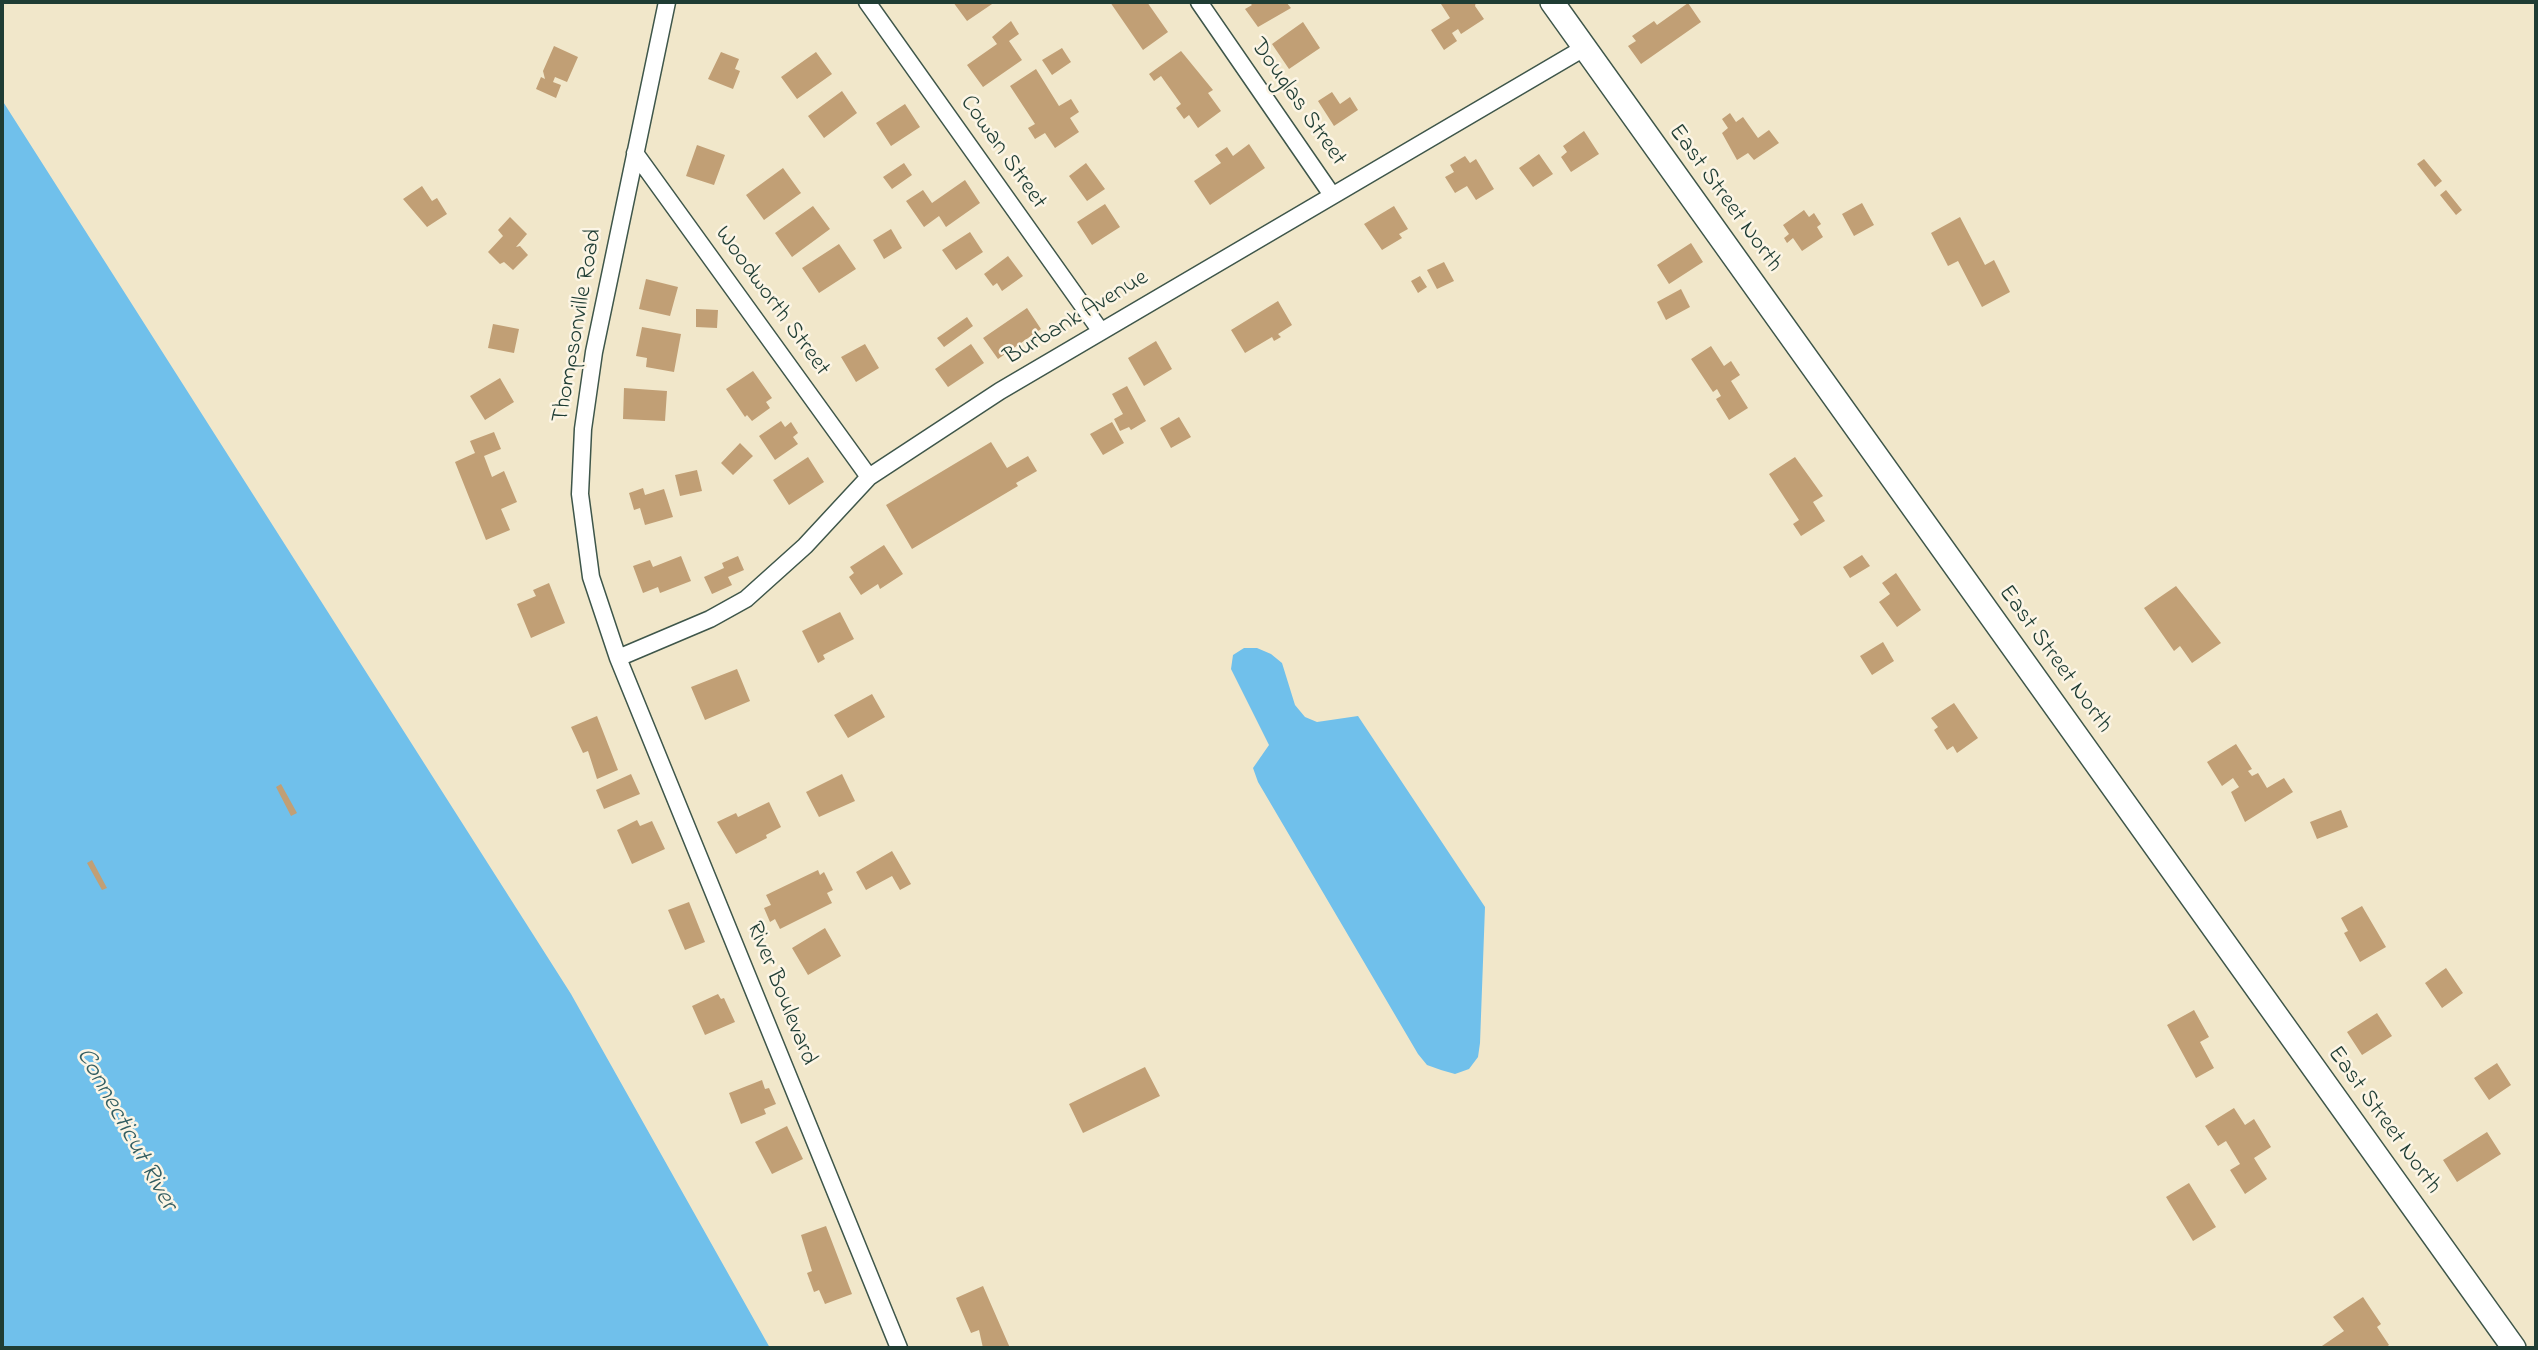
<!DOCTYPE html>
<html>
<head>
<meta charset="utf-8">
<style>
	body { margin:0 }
	#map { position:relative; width:2538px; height:1350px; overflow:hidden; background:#f1e7ca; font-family:"Indie Flower",sans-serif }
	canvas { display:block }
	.frame { position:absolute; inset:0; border:4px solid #1f3d34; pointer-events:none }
</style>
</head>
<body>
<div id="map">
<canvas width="2538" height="1350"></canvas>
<div class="frame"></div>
</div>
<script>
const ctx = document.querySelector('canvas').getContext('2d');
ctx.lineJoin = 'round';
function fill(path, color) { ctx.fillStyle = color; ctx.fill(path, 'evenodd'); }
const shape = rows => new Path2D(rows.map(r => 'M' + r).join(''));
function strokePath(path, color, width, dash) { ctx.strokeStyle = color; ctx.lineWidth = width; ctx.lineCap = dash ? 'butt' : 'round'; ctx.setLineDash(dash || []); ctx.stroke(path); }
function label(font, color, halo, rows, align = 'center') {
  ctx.font = font + ' "Indie Flower",sans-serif'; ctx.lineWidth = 5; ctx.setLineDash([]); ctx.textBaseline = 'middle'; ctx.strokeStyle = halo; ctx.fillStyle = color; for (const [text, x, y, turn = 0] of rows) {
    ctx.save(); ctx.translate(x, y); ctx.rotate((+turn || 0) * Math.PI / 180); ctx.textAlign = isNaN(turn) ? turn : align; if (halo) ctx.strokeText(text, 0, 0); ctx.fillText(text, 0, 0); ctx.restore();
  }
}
fill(shape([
	[2,100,571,994,770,1348,2,1348],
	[1244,648,1257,648,1271,654,1282,663,1295,705,1305,717,1317,722,1358,716,1485,907,1480,1043,1478,1057,1469,1069,1455,1074,1441,1070,1427,1065,1418,1054,1258,782,1253,768,1269,745,1231,669,1233,655]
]), '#70c0eb');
fill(shape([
	[953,2,995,2,967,21],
	[1110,2,1147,2,1168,32,1143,50],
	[1249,2,1286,2,1291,8,1258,27,1245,9,1252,5],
	[1445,2,1476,2,1475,6,1484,19,1461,34,1458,29,1452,33,1457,41,1444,50,1431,30,1450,18,1441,4],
	[1688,3,1701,22,1641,64,1628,46,1636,41,1632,36,1654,21,1657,25],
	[1011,21,1019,34,1009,41,1022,60,983,87,967,65,997,44,992,37],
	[1303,22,1320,48,1289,69,1272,44],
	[554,46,578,57,567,82,555,77,553,82,561,85,556,98,536,89,541,77,545,79,543,71],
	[1062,48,1071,62,1052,75,1042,60],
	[1181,51,1213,90,1208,93,1221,111,1198,128,1189,115,1184,119,1176,108,1181,104,1161,76,1154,81,1149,74],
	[721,52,739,59,735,69,740,71,733,89,708,79],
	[816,52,832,74,797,99,781,77],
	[1036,69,1059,106,1071,99,1079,112,1070,118,1079,132,1055,148,1045,133,1035,139,1028,128,1035,124,1010,86],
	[842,91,857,113,824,138,808,116],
	[1332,92,1340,104,1350,97,1358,110,1334,126,1318,101],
	[905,104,920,127,891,146,876,123],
	[1730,113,1736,122,1743,117,1758,138,1769,130,1779,143,1754,160,1748,153,1737,160,1722,133,1728,128,1722,119],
	[1584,131,1599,154,1571,172,1561,157,1567,152,1563,146],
	[1249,144,1265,168,1210,205,1194,181,1221,163,1215,155,1227,147,1233,156],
	[697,145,725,155,714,185,686,176],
	[1539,154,1553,174,1533,187,1519,168],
	[1465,156,1470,163,1476,159,1494,189,1476,200,1467,186,1455,193,1445,177,1454,172,1450,165],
	[2424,159,2442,181,2435,187,2417,164],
	[904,163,912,175,892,189,883,177],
	[1086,163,1105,189,1087,201,1069,176],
	[783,168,801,193,764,220,746,195],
	[965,180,980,203,946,227,939,216,924,227,906,201,923,190,932,203],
	[422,186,432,201,437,198,447,214,427,227,403,199],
	[2446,190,2462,210,2456,215,2440,195],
	[1862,203,1874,225,1854,236,1842,214],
	[1105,204,1120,227,1092,245,1077,222],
	[813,206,830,229,792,257,775,233],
	[1394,206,1408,229,1399,234,1402,238,1382,250,1364,224],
	[1804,210,1809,217,1814,213,1821,224,1817,227,1823,237,1802,251,1793,238,1787,243,1784,238,1789,234,1783,225],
	[510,217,527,234,516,247,520,246,528,255,513,270,504,262,500,264,488,252,503,236,498,230],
	[1960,217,1985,265,1994,260,2010,292,1982,307,1958,261,1948,266,1931,233],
	[891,229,902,248,884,259,873,240],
	[970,232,983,252,956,270,942,250],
	[1691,243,1703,262,1669,284,1657,265],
	[839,244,856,269,819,293,802,268],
	[1008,256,1023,276,1002,291,997,283,993,286,984,274],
	[1444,262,1454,281,1437,289,1427,270],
	[1420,276,1427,287,1418,293,1411,281],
	[646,279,678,287,670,316,639,309],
	[1681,289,1690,307,1666,320,1657,302],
	[1278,301,1292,325,1278,334,1281,337,1274,341,1272,337,1245,353,1231,330],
	[1027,308,1041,329,998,359,983,338],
	[696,309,718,310,717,328,696,327],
	[967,317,973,326,944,347,937,338],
	[493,324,519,329,514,353,488,348],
	[642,327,681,334,674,372,646,367,647,358,636,356],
	[1156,341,1172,369,1144,386,1128,358],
	[865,344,879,368,856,382,841,357],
	[971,344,984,363,948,387,935,369],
	[1711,346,1724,366,1731,361,1740,375,1731,381,1748,408,1729,420,1716,399,1721,396,1717,389,1713,392,1691,359],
	[753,371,772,398,766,402,770,408,752,421,747,415,745,417,726,389],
	[500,378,514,402,485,420,470,396],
	[1127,386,1146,421,1131,430,1129,427,1120,431,1114,419,1123,414,1112,394],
	[624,388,667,391,665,421,623,419],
	[1179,417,1191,437,1171,448,1160,428],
	[781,421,785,427,791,422,798,433,793,437,798,444,775,460,759,436],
	[1112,422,1124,443,1103,455,1090,434],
	[494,432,501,449,484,456,492,477,504,471,517,502,501,509,510,530,486,540,455,462,475,453,470,441],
	[991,442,1007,468,1028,456,1037,471,1016,483,1018,486,912,549,886,505],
	[740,443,753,456,733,475,721,463],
	[808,457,824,482,789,505,773,480],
	[1795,457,1823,496,1813,502,1825,521,1801,536,1793,524,1799,520,1769,474],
	[697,470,702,491,680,496,675,475],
	[643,488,645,495,664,489,673,517,645,525,640,508,634,510,629,493],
	[884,545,903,574,880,589,878,584,861,595,849,577,854,573,850,567],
	[1862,555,1870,566,1850,578,1843,567],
	[681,556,691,581,660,593,658,587,643,593,633,566,650,560,653,567],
	[738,556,744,570,728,577,732,585,712,594,704,577,724,568,722,563],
	[1896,573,1921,610,1897,627,1879,602,1890,594,1882,583],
	[549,583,565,623,531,638,517,604,536,596,533,590],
	[2176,586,2221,643,2192,663,2180,646,2174,651,2144,608],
	[840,612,854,639,823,655,825,659,818,663,802,631],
	[1883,642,1894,661,1872,675,1860,656],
	[737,669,750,701,705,720,691,687],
	[872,694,885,717,848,738,834,715],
	[1954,703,1978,738,1957,753,1953,746,1947,750,1934,730,1938,727,1931,718],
	[597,716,618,770,597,779,588,751,583,753,571,727],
	[2236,744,2252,769,2248,771,2252,776,2258,773,2267,788,2284,778,2293,792,2245,822,2231,792,2239,787,2233,778,2222,786,2207,762],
	[631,774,640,794,604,809,596,790],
	[842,774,855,801,819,817,806,792],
	[281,784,297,813,291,816,276,787],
	[769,802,781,827,766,835,767,838,736,854,717,822,736,813,738,817],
	[2341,810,2348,827,2317,839,2310,822],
	[637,820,640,826,652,821,665,849,632,864,617,830],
	[892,851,911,884,900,890,892,876,866,890,856,872],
	[92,860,107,888,102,890,87,863],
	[818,870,820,875,824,872,833,890,827,893,832,903,780,929,775,919,770,922,764,908,771,905,766,895],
	[689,902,705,942,685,950,668,910],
	[2362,906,2386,947,2360,962,2344,933,2348,931,2341,918],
	[825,928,841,956,808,975,792,948],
	[2446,968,2463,993,2442,1008,2425,983],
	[718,994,721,999,724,998,735,1022,705,1035,692,1006],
	[2194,1010,2209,1037,2200,1042,2214,1068,2196,1078,2167,1025],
	[2377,1013,2392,1036,2362,1055,2347,1032],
	[2497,1063,2511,1085,2489,1100,2474,1078],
	[1145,1067,1160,1096,1083,1133,1069,1104],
	[762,1080,765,1089,769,1088,776,1104,764,1109,766,1114,741,1124,729,1093],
	[2234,1108,2245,1125,2254,1119,2271,1147,2254,1158,2267,1179,2245,1194,2230,1170,2240,1164,2226,1141,2218,1146,2205,1126],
	[787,1126,803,1159,772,1174,755,1142],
	[2487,1132,2501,1154,2457,1182,2443,1160],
	[2189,1183,2216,1227,2193,1241,2166,1197],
	[826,1226,852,1294,825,1304,819,1290,814,1292,807,1273,812,1271,801,1235],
	[983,1286,1010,1348,983,1348,979,1330,971,1333,956,1298],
	[2363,1297,2381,1324,2377,1327,2389,1345,2385,1348,2319,1348,2344,1331,2333,1317]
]), '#c19f75');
const minor = shape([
	[667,2,594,352,583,429,580,494,591,577,618,658,899,1348],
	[867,2,1100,330],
	[1199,2,1332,195],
	[635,153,869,477],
	[618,658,710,619,746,599,805,546,869,477,1000,391,1584,48]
]);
const secondary = shape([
	[1552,2,2514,1348]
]);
strokePath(minor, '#3e564a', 19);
strokePath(secondary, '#3e564a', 26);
strokePath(minor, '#fff', 16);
strokePath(secondary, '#fff', 23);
label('24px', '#1f3d34', '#fcf5e5', [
	["Douglas Street",1297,103,55],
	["Cowan Street",1002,153,55],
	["East Street North",1724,199,54],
	["Woodworth Street",771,302,54],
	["Burbank Avenue",1077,319,-31],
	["Thompsonville Road",579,326,-80],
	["East Street North",2054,660,54],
	["River Boulevard",780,994,68],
	["East Street North",2383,1121,54]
]);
label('italic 26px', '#335e62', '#fcf5e5', [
	["Connecticut River",125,1130,61]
]);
</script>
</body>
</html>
